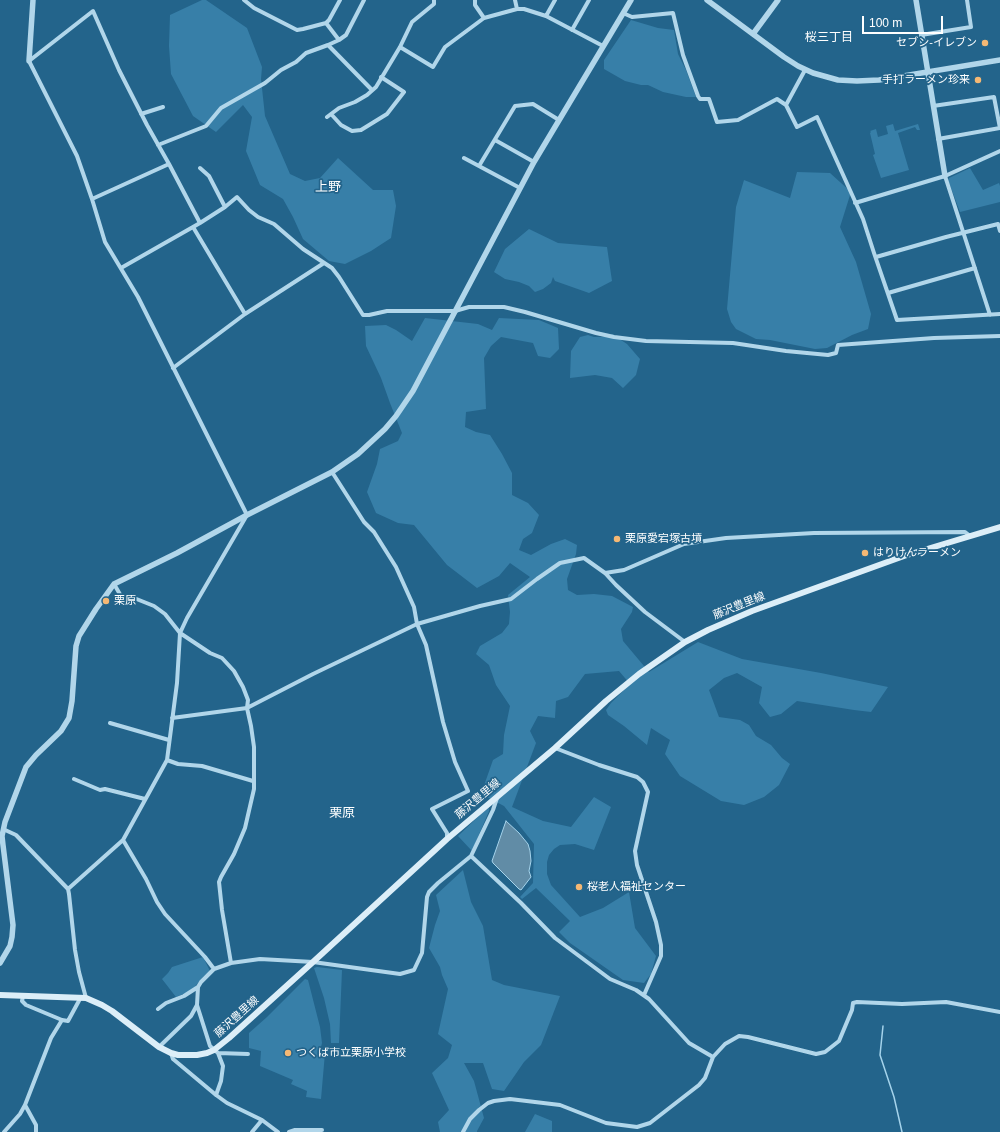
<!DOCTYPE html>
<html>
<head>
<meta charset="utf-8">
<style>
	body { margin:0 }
	#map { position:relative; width:1000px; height:1132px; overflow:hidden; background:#23648b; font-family:Arial,sans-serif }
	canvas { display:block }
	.scale { position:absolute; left:862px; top:16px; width:81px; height:18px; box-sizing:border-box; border:2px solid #fff; border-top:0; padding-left:5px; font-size:12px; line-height:14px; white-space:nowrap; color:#fff; -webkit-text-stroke:3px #23648b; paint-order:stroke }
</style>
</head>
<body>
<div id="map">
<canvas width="1000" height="1132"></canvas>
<div class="scale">100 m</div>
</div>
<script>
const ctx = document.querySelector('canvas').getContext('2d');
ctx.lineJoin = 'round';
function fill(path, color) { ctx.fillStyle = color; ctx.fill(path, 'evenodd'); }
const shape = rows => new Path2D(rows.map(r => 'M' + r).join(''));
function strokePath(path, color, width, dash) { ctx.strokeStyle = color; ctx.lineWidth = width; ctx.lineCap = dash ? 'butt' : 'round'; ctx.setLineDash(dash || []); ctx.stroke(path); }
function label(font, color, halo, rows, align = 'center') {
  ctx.font = font + ' Arial,"Noto Sans JP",sans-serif'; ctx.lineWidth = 3.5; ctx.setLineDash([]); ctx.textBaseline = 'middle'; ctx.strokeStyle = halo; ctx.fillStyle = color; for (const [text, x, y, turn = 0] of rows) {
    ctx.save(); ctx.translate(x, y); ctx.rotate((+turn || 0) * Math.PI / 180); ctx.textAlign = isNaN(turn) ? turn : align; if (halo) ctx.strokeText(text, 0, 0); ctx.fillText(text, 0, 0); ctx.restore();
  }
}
fill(shape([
	[202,0,206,0,247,28,262,67,261,79,265,116,290,174,305,181,320,178,338,158,373,190,393,190,396,206,391,238,371,251,345,264,329,261,303,239,293,217,283,199,260,185,246,151,252,117,243,105,216,132,193,116,171,74,169,46,170,15],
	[631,20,658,28,674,30,678,54,686,70,696,97,686,97,663,92,648,85,641,85,625,81,604,69,604,60],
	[893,124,895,131,918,124,920,130,917,130,915,127,898,133,909,170,881,178,873,155,875,154,870,133,871,132,870,131,876,129,878,137,888,134,886,126],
	[970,168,983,190,999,183,1000,186,1000,202,960,212,948,180,949,178],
	[797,172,830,173,851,192,840,227,856,262,871,314,868,329,852,335,827,348,815,349,770,340,756,339,736,329,731,322,727,309,736,207,744,180,790,198],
	[529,229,558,243,607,247,612,281,589,293,555,281,553,277,551,283,543,289,535,292,529,286,519,282,505,279,494,272,505,249],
	[425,318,478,324,492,330,499,318,539,320,558,328,559,349,550,358,538,356,533,343,501,337,491,346,484,358,486,409,466,412,465,427,476,432,490,435,502,454,512,473,512,495,528,503,539,515,532,533,523,539,519,550,531,555,551,544,565,539,577,545,576,554,567,579,568,590,577,595,594,594,612,596,633,607,632,612,621,629,623,641,649,672,698,642,742,659,821,673,888,687,871,712,854,710,797,701,781,714,770,717,759,703,762,687,737,673,724,678,709,690,719,717,740,720,749,725,756,736,771,745,782,758,790,764,779,785,764,797,744,805,721,801,680,776,665,754,670,740,651,728,647,745,624,726,608,715,606,710,611,703,630,684,619,671,585,674,568,697,556,701,555,718,538,716,530,731,536,743,512,807,543,821,571,827,594,797,611,807,594,850,575,844,560,845,554,849,549,855,547,862,547,874,551,885,580,917,603,908,629,892,635,928,656,956,651,974,644,983,623,980,570,943,559,932,570,921,536,888,522,899,520,897,533,883,534,844,504,806,481,794,493,760,503,754,504,735,510,706,496,685,489,665,476,654,480,646,502,633,509,624,510,612,508,595,530,577,510,563,499,576,477,588,447,565,414,525,398,523,376,513,367,492,377,464,380,449,398,441,402,433,390,403,381,378,366,346,365,326,386,325,396,330,412,341],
	[612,334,627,344,640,359,636,375,623,388,612,378,595,375,570,378,571,351,580,337,588,335,594,337,608,337],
	[489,808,489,811,472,851,458,836,482,813],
	[463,870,471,902,483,926,492,980,504,985,560,996,541,1045,524,1062,504,1091,492,1089,483,1063,464,1063,474,1081,484,1118,477,1131,477,1132,440,1132,438,1122,449,1110,432,1073,448,1058,452,1045,438,1034,448,989,442,975,440,967,429,948,435,925,440,911,436,895],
	[203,957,210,971,203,977,193,989,188,992,176,997,162,979,168,973,172,967],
	[317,967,342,970,339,1043,331,1043,330,1024,324,998,314,968],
	[305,979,308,980,320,1027,322,1043,320,1051,325,1053,321,1099,306,1097,307,1091,291,1084,293,1080,260,1066,261,1051,249,1048,249,1033,267,1017],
	[535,1114,552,1121,552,1132,525,1132]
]), '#377fa8');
const water = shape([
	[506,821,519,833,528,844,530,851,531,861,529,871,531,877,521,890,519,889,493,863,492,861,506,821]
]);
fill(water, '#618ca6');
strokePath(water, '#a5d3eb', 1);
strokePath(shape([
	[883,1026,880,1055,894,1097,902,1132]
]), '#a5d3eb', 1.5);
strokePath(shape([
	[244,0,254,8,297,30,303,29,326,23,329,20,340,0],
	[475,0,475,5,484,18],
	[515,0,517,9],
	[623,13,632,17,673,13,683,55,698,96,700,99,709,99,717,122,738,120,777,99,786,105],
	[546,16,555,0],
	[326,23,339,40],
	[572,30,589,0],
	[921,35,971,27,967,0],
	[328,45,372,90],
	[400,47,433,67,445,47,484,18,517,9,524,9,546,16,603,46],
	[805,70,786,105,797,127,817,117,863,219,874,253,897,320,1000,314],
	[933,106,994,97,1000,128],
	[141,114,163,107],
	[331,114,341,125,352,131,361,130,387,114,404,92,381,77],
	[327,117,339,108,355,102,367,95,376,87,400,47,412,22,434,4,434,0],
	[938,139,1000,128],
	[495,140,534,162],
	[158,145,206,126,221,108,265,83,281,70,296,62,306,53,328,45,339,40,346,35,364,0],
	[464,158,520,188],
	[479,166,515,106,533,104,559,120],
	[200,168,209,176,225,207],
	[945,176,990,315],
	[92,199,169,164],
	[855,203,945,176,1000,151],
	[193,227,245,314],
	[876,257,946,237,998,224,1000,231],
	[121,268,200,223,225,207,237,197,249,210,258,217,274,224,303,249,332,268,339,277,363,315,369,315,387,311,455,311,469,307,504,307,525,312,596,333,614,337,646,341,733,343,786,351,828,355,836,353,838,345,934,338,1000,336],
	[888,293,975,268],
	[173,368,245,314,324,263],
	[332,472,364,522,374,532,396,567,414,607,417,624,426,645,443,722,455,762,468,791,432,809,447,833,447,839],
	[605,573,624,570,684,544,726,538,814,533,965,532,970,536],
	[114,584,121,596,134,598,154,606,165,614,180,633,210,653,222,658,234,671,243,687,248,700,247,708,251,726,254,747,254,789,245,828,234,854,221,877,219,882,222,910,231,963],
	[172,718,247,708,313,674,417,624,480,606,511,599,537,579,560,563,584,558,605,573,616,585,645,612,685,642],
	[110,723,169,740],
	[555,748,599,765,637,777,643,782,648,792,635,851,637,865,656,922,661,945,661,956,644,995],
	[167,760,178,764,202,766,253,781],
	[74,779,100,790,105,789,145,799],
	[3,829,16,835,68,889,69,894,75,950,79,972,86,998],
	[123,840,146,879,157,902,165,914,205,957,214,969],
	[471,856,521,903,555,938,610,979,636,990,649,999,689,1043,713,1057],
	[68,889,123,840,167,760,177,683,180,633,187,618,247,515,138,297,105,242,92,199,77,156,29,61,93,11,119,70,147,125,169,164,200,223],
	[23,996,22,1001,26,1005,62,1020],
	[197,1005,210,1046,218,1053,223,1066,221,1081,216,1095],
	[158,1009,166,1003,184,996,198,987],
	[159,1047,191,1016,197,1005,198,987,201,982,214,969,231,963,260,959,313,962,400,974,414,970,422,953,427,897,429,892,438,883,471,856,493,810,497,798],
	[171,1053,173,1059,216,1095,227,1103,262,1120,278,1132],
	[218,1053,248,1054],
	[25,1105,36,1125,36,1132],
	[4,1132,20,1114,25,1105,51,1038,62,1020,68,1021,81,997],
	[252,1132,262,1120],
	[289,1132,295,1130,322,1130],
	[463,1132,470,1119,479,1110,488,1103,494,1101,510,1099,560,1105,606,1123,637,1127,650,1123,699,1085,705,1078,713,1057,725,1044,739,1036,748,1037,816,1054,825,1052,839,1041,852,1010,853,1003,857,1002,902,1004,946,1002,1000,1012]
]), '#b1d6ea', 4);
strokePath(shape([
	[707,0,784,57,798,66,813,73,838,80,857,81,879,80,1000,60],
	[916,0,945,176],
	[753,34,778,0],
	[29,61,33,0],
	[0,963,10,946,12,937,13,925,3,845,2,836,5,822,26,767,36,755,61,731,69,718,72,701,76,646,79,636,96,609,114,584,177,553,247,515,332,472,358,454,385,429,396,416,413,391,534,162,631,0]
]), '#b1d6ea', 5.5);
strokePath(shape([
	[0,995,86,998,102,1005,112,1011,159,1047,171,1053,178,1055,197,1055,207,1053,214,1050,229,1038,313,962,447,839,555,748,606,701,639,674,685,642,708,630,752,611,904,556,1000,527]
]), '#dceef8', 6);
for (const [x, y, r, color] of [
	[985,43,4,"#f5b874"],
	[978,80,4,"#f5b874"],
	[617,539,4,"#f5b874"],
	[865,553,4,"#f5b874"],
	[106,601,4,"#f5b874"],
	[579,887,4,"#f5b874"],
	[288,1053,4,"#f5b874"]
]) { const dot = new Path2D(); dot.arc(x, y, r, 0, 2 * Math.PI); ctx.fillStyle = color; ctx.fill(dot); strokePath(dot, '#23648b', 1.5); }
label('11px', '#fff', '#23648b', [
	["セブン-イレブン",977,43,"right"],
	["手打ラーメン珍来",970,80,"right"],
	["栗原愛宕塚古墳",625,539],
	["はりけんラーメン",873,553],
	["栗原",114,601],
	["桜老人福祉センター",587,887],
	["つくば市立栗原小学校",296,1053]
], 'left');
label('11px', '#fff', '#23648b', [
	["藤沢豊里線",739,606,-22],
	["藤沢豊里線",478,799,-40],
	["藤沢豊里線",237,1017,-42]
]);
label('12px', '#fff', '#23648b', [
	["桜三丁目",829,38]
]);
label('13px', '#fff', '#23648b', [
	["上野",328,187],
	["栗原",342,813]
]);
</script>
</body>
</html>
